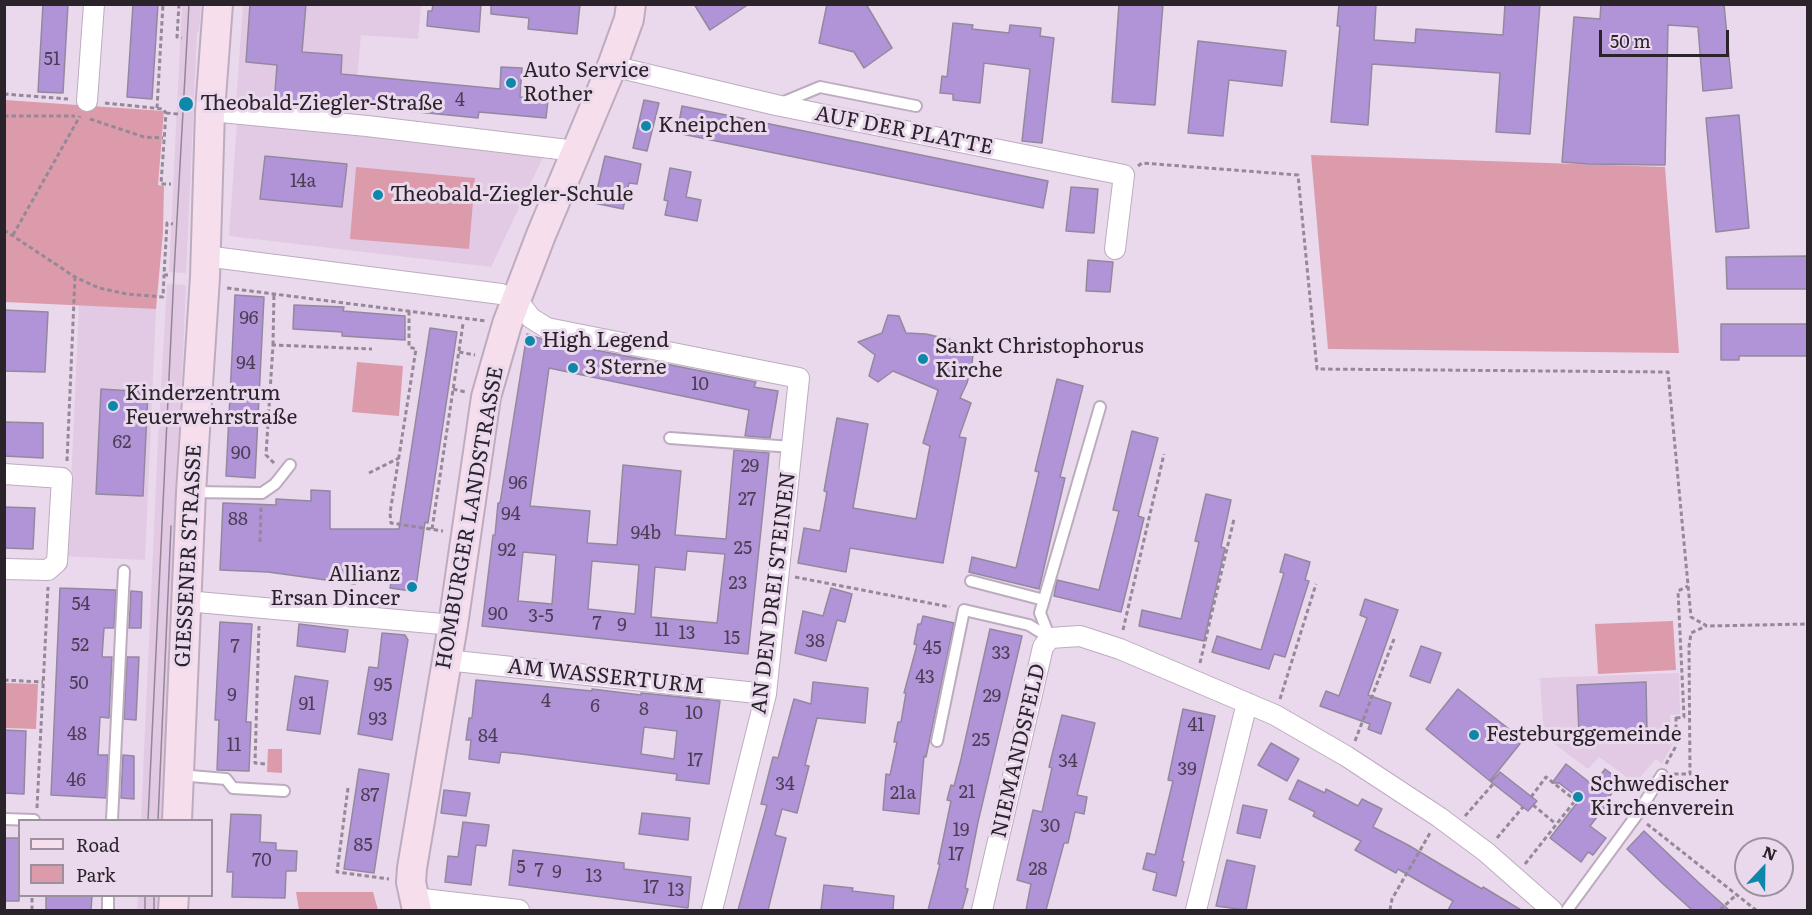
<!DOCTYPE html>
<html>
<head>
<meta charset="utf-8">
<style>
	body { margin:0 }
	#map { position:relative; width:1812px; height:915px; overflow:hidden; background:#ead8ec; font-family:Literata,serif }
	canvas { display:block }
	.frame { position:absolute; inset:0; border:6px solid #2a232a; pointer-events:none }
	.legend { position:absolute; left:18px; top:819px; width:195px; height:78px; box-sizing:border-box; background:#ead8ec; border:2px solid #9d909e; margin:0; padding:8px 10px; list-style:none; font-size:18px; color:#2a232a }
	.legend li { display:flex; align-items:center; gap:12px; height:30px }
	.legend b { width:30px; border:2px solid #9d909e }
	.north { position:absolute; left:1734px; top:837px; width:60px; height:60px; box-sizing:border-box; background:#ead8ec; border:2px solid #9d909e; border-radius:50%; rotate:22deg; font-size:16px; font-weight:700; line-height:24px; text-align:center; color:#2a232a }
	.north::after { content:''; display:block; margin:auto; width:21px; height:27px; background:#0d88ab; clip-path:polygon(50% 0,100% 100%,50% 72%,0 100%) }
	.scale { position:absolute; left:1599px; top:30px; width:130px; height:27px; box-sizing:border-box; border:3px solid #2a232a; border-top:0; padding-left:8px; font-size:18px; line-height:21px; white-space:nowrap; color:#2a232a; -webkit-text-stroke:4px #ead8ec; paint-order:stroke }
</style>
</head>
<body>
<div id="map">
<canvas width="1812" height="915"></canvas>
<div class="frame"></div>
<ul class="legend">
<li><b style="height:8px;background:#f6deed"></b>Road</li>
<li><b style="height:16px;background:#dc9bab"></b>Park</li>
</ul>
<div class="north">N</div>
<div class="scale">50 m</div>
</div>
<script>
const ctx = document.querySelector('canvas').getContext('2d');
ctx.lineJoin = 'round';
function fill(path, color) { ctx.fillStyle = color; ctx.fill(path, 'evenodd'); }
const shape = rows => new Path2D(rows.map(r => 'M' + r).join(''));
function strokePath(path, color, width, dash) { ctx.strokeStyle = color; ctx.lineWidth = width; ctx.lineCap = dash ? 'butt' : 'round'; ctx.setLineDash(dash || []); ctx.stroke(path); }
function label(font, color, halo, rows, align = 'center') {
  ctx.font = font + ' Literata,serif'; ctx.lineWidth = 6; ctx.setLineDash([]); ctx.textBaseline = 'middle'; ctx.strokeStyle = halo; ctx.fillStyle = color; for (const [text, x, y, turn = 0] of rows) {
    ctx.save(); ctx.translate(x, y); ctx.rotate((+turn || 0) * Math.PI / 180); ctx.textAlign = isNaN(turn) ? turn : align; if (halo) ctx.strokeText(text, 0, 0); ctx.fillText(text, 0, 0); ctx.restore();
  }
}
fill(shape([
	[182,5,201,5,199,32,197,32,186,273,169,272],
	[243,5,421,5,418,39,361,35,354,113,236,103],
	[237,123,544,155,491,267,229,236],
	[167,284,186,285,162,820,141,820,158,439],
	[79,305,156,309,145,560,61,556,66,546,69,531],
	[1679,673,1680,714,1670,715,1671,728,1675,729,1673,743,1662,764,1656,759,1635,783,1599,757,1588,769,1544,736,1540,678],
	[138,896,159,896,158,910,137,910]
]), '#e2cae4');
fill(shape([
	[5,100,164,111,158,185,164,186,163,232,156,309,5,302],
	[1311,155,1665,167,1679,353,1328,349],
	[356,167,475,178,469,249,350,239],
	[357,362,403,366,399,416,352,412],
	[1673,621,1676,670,1598,674,1595,624],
	[5,683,38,684,36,729,5,728],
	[268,749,282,749,282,773,267,772],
	[296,892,373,892,378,910,299,910]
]), '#dc9bab');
const building = shape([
	[43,4,68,4,63,93,38,92,43,4],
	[133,4,158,4,152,99,127,97,133,4],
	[250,4,306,4,302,52,342,55,341,74,500,89,501,67,522,68,520,97,548,100,546,118,479,112,478,118,338,104,338,111,274,105,277,65,246,62,250,4],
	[433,4,481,4,479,32,427,26,428,11,432,11,433,4],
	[491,4,580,4,577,34,528,29,529,18,491,14,491,4],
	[694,4,749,4,710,30,694,4],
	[827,4,866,4,892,48,864,68,854,52,819,43,827,4],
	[1119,4,1163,4,1155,105,1112,102,1119,4],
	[1339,4,1376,4,1374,40,1415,43,1416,29,1503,35,1505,4,1540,4,1530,134,1496,132,1500,73,1372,64,1368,125,1331,122,1340,26,1337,26,1339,4],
	[1601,4,1724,4,1732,88,1703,91,1698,27,1668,25,1665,165,1589,164,1562,162,1574,17,1600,19,1601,4],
	[953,23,973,25,972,29,1009,33,1010,25,1041,28,1040,36,1054,38,1042,143,1022,141,1030,69,984,63,980,103,953,100,953,94,940,93,942,76,947,77,953,23],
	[1198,41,1286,51,1282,86,1229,80,1223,136,1188,133,1198,41],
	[644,100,659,103,647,151,633,148,644,100],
	[682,106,1048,181,1043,208,677,133,682,106],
	[1739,115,1749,228,1716,232,1706,118,1739,115],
	[265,156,347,164,342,207,260,199,265,156],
	[605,156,641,164,637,184,629,183,623,209,594,203,605,156],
	[670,168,691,172,686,197,701,200,697,221,665,215,668,201,664,200,670,168],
	[1071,187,1098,189,1094,233,1066,231,1071,187],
	[1808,256,1808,289,1727,289,1726,257,1808,256],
	[1088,260,1113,262,1110,292,1086,291,1088,260],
	[235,295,264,297,255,478,226,476,235,295],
	[294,305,344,307,343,311,405,316,405,340,342,336,342,332,293,329,294,305],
	[4,310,48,312,45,372,4,371,4,310],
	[888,315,899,316,906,333,926,334,974,345,972,364,967,383,960,398,971,403,959,437,966,438,943,563,850,548,846,572,798,563,804,528,820,531,827,492,824,491,837,418,868,424,853,508,916,519,930,446,923,443,938,390,893,371,878,382,869,376,875,355,858,342,882,333,888,315],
	[1721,324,1808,324,1808,356,1739,356,1739,360,1721,360,1721,324],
	[430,328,457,332,428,523,425,522,416,587,411,591,390,588,391,582,384,581,385,573,356,568,355,584,268,572,220,570,223,503,276,505,276,499,311,501,311,490,330,491,330,529,399,529,430,328],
	[527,334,545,340,756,382,754,387,778,391,770,438,745,436,749,410,549,368,530,506,590,511,587,543,617,545,623,465,681,471,675,535,726,539,734,450,769,453,748,654,482,626,493,535,495,535,498,503,500,503,527,334],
	[687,551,725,554,717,623,651,617,655,567,685,570,687,551],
	[523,552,556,555,552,604,518,601,523,552],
	[592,561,639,565,635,614,588,609,592,561],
	[1057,379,1083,386,1060,477,1065,478,1039,589,969,572,972,557,1016,568,1039,472,1035,471,1057,379],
	[101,389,148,392,143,496,96,494,101,389],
	[4,422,43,423,43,458,4,456,4,422],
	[1132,431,1158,438,1138,516,1144,518,1121,612,1054,596,1057,580,1099,590,1119,511,1113,510,1132,431],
	[1206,494,1231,500,1221,547,1225,548,1204,641,1139,626,1142,610,1181,619,1199,542,1195,541,1206,494],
	[4,507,35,508,33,549,4,548,4,507],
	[1285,554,1310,562,1305,580,1309,581,1285,657,1274,654,1269,669,1212,652,1217,636,1261,650,1284,573,1280,572,1285,554],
	[60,588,116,590,114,628,104,628,102,657,112,657,109,718,100,717,98,755,108,755,106,798,51,795,60,588],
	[831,588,852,594,845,622,837,620,826,661,795,653,803,611,823,616,831,588],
	[131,591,142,592,141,628,129,628,131,591],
	[1365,599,1398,610,1368,695,1391,703,1381,734,1368,729,1370,724,1320,706,1326,691,1339,696,1367,618,1360,615,1365,599],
	[923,616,954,623,926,757,924,756,919,814,883,810,886,774,890,775,897,742,894,742,898,722,901,722,906,693,904,693,917,645,914,644,918,624,921,624,923,616],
	[220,622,252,624,246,722,251,722,249,771,217,770,219,720,215,720,220,622],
	[299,624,348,630,345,652,297,646,299,624],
	[990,629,1022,636,978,822,965,888,968,889,962,910,928,910,940,864,938,864,951,801,947,800,951,785,954,786,961,759,990,629],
	[382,633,405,635,408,640,392,740,358,734,369,667,378,668,382,633],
	[1421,646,1441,653,1430,683,1410,676,1421,646],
	[127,657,139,657,136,720,124,719,127,657],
	[295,676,328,681,320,734,287,730,295,676],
	[476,680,592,691,592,689,641,695,641,693,720,701,709,784,676,780,677,774,521,754,501,752,499,763,469,759,471,740,466,740,469,718,472,718,476,680],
	[644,727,677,731,674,759,641,754,644,727],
	[813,682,868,688,865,723,817,718,805,765,809,766,797,813,782,809,775,835,786,838,768,910,738,910,767,805,761,804,773,757,778,758,794,699,811,704,813,682],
	[1646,682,1647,732,1579,734,1577,685,1646,682],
	[1458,689,1523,740,1490,781,1426,729,1458,689],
	[1183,709,1215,716,1182,861,1184,862,1176,896,1153,890,1157,873,1143,869,1147,853,1155,855,1173,781,1168,780,1183,709],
	[1062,715,1095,723,1077,795,1087,797,1084,814,1075,812,1068,843,1064,843,1046,910,1026,910,1031,884,1017,880,1033,810,1042,812,1052,768,1049,767,1062,715],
	[4,730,26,731,24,794,4,793,4,730],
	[1271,743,1299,759,1287,781,1258,765,1271,743],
	[123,755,134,756,134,799,121,798,123,755],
	[1566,764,1593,785,1605,769,1621,781,1609,797,1611,799,1590,826,1606,838,1593,855,1588,852,1581,862,1550,838,1580,799,1559,783,1552,783,1566,764],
	[359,769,389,774,374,873,344,869,359,769],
	[1500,772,1537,801,1528,811,1491,782,1500,772],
	[1298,780,1325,793,1326,789,1358,806,1362,799,1382,809,1373,827,1408,845,1482,889,1483,887,1521,910,1448,910,1453,901,1398,869,1396,873,1355,850,1361,841,1313,816,1315,812,1289,799,1298,780],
	[444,790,470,793,466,816,441,813,444,790],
	[1243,805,1267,810,1260,838,1237,833,1243,805],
	[642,813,690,818,688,840,639,834,642,813],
	[231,814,261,815,260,842,276,843,276,850,297,851,296,871,286,871,285,898,232,897,233,872,227,872,231,814],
	[463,822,489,825,486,846,476,845,471,885,445,882,448,856,458,857,463,822],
	[1644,831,1698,882,1729,910,1692,910,1662,883,1627,849,1644,831],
	[4,838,20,838,19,901,4,901,4,838],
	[513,850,624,863,624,869,691,877,688,908,509,885,513,850],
	[1227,860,1255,866,1246,910,1216,906,1227,860],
	[824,885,853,888,852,891,894,896,893,910,821,910,824,885],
	[46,896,92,896,91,910,46,910,46,896]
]);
fill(building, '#b193d7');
strokePath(building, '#92899f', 1.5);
const lane = shape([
	[779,104,820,87,916,106],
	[670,438,792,447],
	[191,492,262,493,275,484,290,465],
	[971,581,1044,600],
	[1050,638,1040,613,1100,407],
	[937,741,964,610,1029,625,1050,638],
	[179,775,226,779,233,788,284,791],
	[4,819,34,820],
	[112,820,124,571],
	[108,910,108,896],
	[1567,910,1636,816,1662,775]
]);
const street = shape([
	[612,66,776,105,1124,175,1115,249],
	[87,101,94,4],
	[210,111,367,126,576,151],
	[205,256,501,294,517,300,531,318,547,328,799,378,766,694,712,910],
	[4,474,62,478,57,562,48,570,4,569],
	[186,601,453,625],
	[446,660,766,694],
	[414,898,519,910],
	[982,910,1043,647,1050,638,1080,636,1120,649,1275,715,1346,756,1439,817,1486,852,1552,910],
	[1196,910,1247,703]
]);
const secondary = shape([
	[177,820,191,492,205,277,210,111,218,4],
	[173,910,174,896],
	[417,910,411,882,412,868,453,625,486,397,507,324,541,235,612,66,629,19,631,4]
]);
strokePath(lane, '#bdacbf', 14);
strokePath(street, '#bdacbf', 22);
strokePath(secondary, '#bdacbf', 32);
strokePath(shape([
	[179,4,177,37,182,38],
	[4,94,68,99],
	[105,103,163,109,166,113,161,184,171,184],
	[157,108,163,4],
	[166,113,178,114],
	[4,116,75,116],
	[90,119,144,137,163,138],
	[1138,166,1142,163,1298,175,1317,369,1668,372,1691,617,1707,626,1808,624],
	[4,230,75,277,99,288,127,294,163,297,164,275],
	[13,235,80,116],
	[168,275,164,275,167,223,173,224],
	[227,288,486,321],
	[409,311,409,347,416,349,390,513,391,523,443,531],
	[273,345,274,293],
	[459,352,475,355],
	[453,389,466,392],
	[67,461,75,277],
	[274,463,266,455,273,345,372,349],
	[369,473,399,458],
	[432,529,463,324],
	[260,542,261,507],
	[795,577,950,607],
	[259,626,255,763,265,764],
	[1123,630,1164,454],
	[1200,663,1234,519],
	[4,680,43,682],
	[1280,699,1316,584],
	[1676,718,1684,717,1678,591,1688,586],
	[1355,741,1394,639],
	[1666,764,1676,746,1676,714],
	[1674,774,1690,774,1689,647,1691,633,1706,626],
	[348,788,337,872,389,879],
	[1531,797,1546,777,1575,800],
	[1533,805,1556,824],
	[37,808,48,587],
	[1465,816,1494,783],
	[1647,824,1756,910],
	[1497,838,1523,807],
	[1525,864,1578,797],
	[32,910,32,896],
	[1390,910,1392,899,1430,833],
	[1720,910,1736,895]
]), '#968997', 3, [4.5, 3]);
strokePath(lane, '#fff', 10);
strokePath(street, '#fff', 20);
strokePath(secondary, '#f6deed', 28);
strokePath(shape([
	[148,820,174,273,189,4],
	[158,820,171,526],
	[145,910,145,896],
	[154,910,154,896]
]), '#938695', 1.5);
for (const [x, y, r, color] of [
	[511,83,6,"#0d88ab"],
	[186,104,8,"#0d88ab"],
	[646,126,6,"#0d88ab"],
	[378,195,6,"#0d88ab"],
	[530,341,6,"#0d88ab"],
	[923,359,6,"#0d88ab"],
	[573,368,6,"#0d88ab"],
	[113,406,6,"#0d88ab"],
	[412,587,6,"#0d88ab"],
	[1474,735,6,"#0d88ab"],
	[1578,797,6,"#0d88ab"]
]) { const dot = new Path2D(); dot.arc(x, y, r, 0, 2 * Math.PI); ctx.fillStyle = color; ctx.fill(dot); strokePath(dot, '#ead8ec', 2); }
label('18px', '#4c3f55', null, [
	["51",52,60],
	["4",460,101],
	["14a",303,182],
	["96",249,319],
	["94",246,364],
	["10",700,385],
	["62",122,443],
	["90",241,454],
	["29",750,467],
	["96",518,484],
	["27",747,500],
	["94",511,515],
	["88",238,520],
	["94b",646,534],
	["25",743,549],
	["92",507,551],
	["23",738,584],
	["54",81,605],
	["90",498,615],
	["3-5",541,617],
	["7",597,624],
	["9",622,626],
	["11",662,631],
	["13",687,634],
	["15",732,639],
	["38",815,642],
	["52",80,646],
	["7",235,647],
	["45",932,649],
	["33",1001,654],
	["43",925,678],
	["50",79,684],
	["95",383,686],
	["9",232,696],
	["29",992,697],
	["4",546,702],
	["91",307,705],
	["6",595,707],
	["8",644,710],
	["10",694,714],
	["93",378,720],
	["41",1196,726],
	["48",77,735],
	["84",488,737],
	["25",981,741],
	["11",234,746],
	["17",695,761],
	["34",1068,762],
	["39",1187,770],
	["46",76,781],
	["34",785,785],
	["21",967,793],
	["21a",903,794],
	["87",370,796],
	["30",1050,827],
	["19",961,831],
	["85",363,846],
	["17",956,855],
	["70",262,861],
	["5",521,868],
	["28",1038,870],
	["7",539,871],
	["9",557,873],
	["13",594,877],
	["17",651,888],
	["13",676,891]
]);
label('21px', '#2a232a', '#ead8ec', [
	["Auto Service",523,71],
	["Rother",523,95],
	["Theobald-Ziegler-Straße",200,104],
	["Kneipchen",658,126],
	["Theobald-Ziegler-Schule",390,195],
	["High Legend",542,341],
	["Sankt Christophorus",935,347],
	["Kirche",935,371],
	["3 Sterne",585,368],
	["Kinderzentrum",125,394],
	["Feuerwehrstraße",125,418],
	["Allianz",400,575,"right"],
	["Ersan Dincer",400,599,"right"],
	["Festeburggemeinde",1486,735],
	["Schwedischer",1590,785],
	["Kirchenverein",1590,809]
], 'left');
label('21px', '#2a232a', '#ead8ec', [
	["AUF DER PLATTE",904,131,11],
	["HOMBURGER LANDSTRASSE",470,518,-80],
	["GIESSENER STRASSE",189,556,-87],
	["AN DEN DREI STEINEN",774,593,-83],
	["AM WASSERTURM",606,677,6],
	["NIEMANDSFELD",1019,751,-77]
]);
</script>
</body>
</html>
